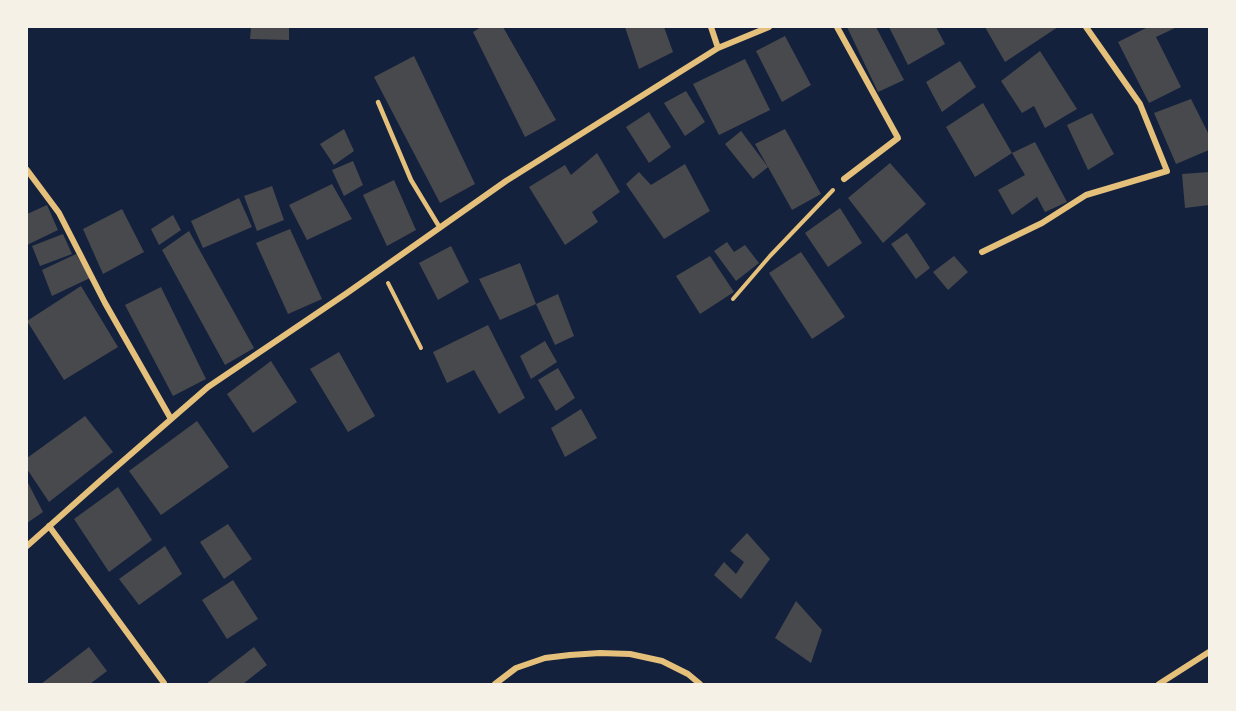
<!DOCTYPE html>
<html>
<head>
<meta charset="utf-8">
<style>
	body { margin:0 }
	#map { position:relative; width:1236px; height:711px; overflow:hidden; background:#14213d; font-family:"Sofia Sans Condensed",sans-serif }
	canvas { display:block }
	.frame { position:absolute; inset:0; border:28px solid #f6f1e7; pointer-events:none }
</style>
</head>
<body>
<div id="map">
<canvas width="1236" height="711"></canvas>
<div class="frame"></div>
</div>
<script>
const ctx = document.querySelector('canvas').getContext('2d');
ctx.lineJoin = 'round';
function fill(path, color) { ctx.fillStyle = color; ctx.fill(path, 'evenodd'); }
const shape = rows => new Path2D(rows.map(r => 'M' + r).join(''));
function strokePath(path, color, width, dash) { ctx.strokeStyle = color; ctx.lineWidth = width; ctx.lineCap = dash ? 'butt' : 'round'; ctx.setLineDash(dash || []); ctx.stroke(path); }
fill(shape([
	[251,27,289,27,289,40,250,39],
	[481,27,503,27,556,120,525,137,473,32],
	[625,27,664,27,673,52,639,69],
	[847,27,876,27,904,80,878,92],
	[889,27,936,27,945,44,908,65],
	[985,27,1058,27,1005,62],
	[1148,27,1177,27,1156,37,1181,87,1149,103,1118,42],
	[785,36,811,85,782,102,756,51],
	[1040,51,1077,109,1045,128,1034,106,1022,113,1001,81],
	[414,56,475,184,440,203,374,77],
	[745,59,770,110,719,135,693,84],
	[960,61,976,87,942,112,926,82],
	[686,91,705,122,685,136,664,103],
	[1191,99,1209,135,1209,150,1176,164,1154,113],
	[983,103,1012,153,975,177,946,127],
	[649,112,671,147,649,163,626,127],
	[1092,113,1114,154,1088,170,1067,125],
	[344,129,354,151,334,165,320,144],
	[785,129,821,194,792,210,768,167,753,179,725,144,741,131,768,167,755,144],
	[1035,142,1067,202,1045,212,1037,197,1012,215,998,190,1025,175,1012,153],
	[597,153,620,192,592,212,598,222,565,245,529,187,565,165,571,175],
	[353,161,363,185,344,196,332,170],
	[890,163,926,204,883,243,848,198],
	[685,164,710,211,664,239,626,184,639,172,651,185],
	[1209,172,1209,205,1185,208,1182,174],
	[394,180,416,230,387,246,363,195],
	[332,184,352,219,307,240,289,205],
	[272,186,284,220,257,231,244,196],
	[239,198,252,227,203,248,191,221],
	[47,205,58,230,27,245,27,214],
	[840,208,862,243,828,267,805,233],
	[122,209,144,252,103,274,83,229],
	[173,215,181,230,159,245,151,229],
	[290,229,322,299,288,314,256,243],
	[189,231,254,348,225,365,162,250],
	[907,233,930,268,916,279,891,244],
	[63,234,72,254,40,266,32,246],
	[727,242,734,252,745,245,759,263,736,281,714,251],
	[451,246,469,282,438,300,419,263],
	[801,252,845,317,812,339,769,273],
	[76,254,90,278,52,296,42,270],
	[710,256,734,292,700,314,676,276],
	[954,256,968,272,948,290,933,272],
	[520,263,536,304,500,320,479,279],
	[81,286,118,347,64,380,27,321],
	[161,287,206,379,173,396,125,305],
	[558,294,574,336,555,345,536,304],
	[488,325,525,398,499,414,474,370,447,383,433,352],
	[545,341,557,362,531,379,520,356],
	[339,352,375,416,348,432,310,369],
	[271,361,297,402,253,433,227,394],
	[558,368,575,398,556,411,538,380],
	[581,409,597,438,565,457,551,428],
	[85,416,113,452,49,502,27,469,27,458],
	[197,421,229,467,161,515,129,471],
	[27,481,43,512,27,523],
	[118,487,152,540,109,572,74,519],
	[228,524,252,559,224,579,200,542],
	[747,533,770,559,741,599,714,575,724,562,736,574,744,562,730,551],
	[165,546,182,574,139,605,119,579],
	[233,580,258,619,227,639,202,600],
	[796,601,822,630,811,663,775,638],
	[89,647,107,671,90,684,41,684],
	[254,647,267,665,243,684,206,684]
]), '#48494c');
strokePath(shape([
	[388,283,421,348],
	[733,299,770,256,833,190]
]), '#e5c07b', 4);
strokePath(shape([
	[378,102,411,180,440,228]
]), '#e5c07b', 4.5);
strokePath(shape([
	[711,27,718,48],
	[837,27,898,138,844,179],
	[27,170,59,213,105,303,171,419],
	[982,252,1042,223,1086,195,1167,171,1140,104,1086,27],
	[49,526,164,683],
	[27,546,100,481,208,387,347,293,506,181,718,48,769,27],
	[495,684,516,668,545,658,570,655,600,653,630,654,662,661,688,674,700,684],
	[1159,684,1209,652]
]), '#e5c07b', 6);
</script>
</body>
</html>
